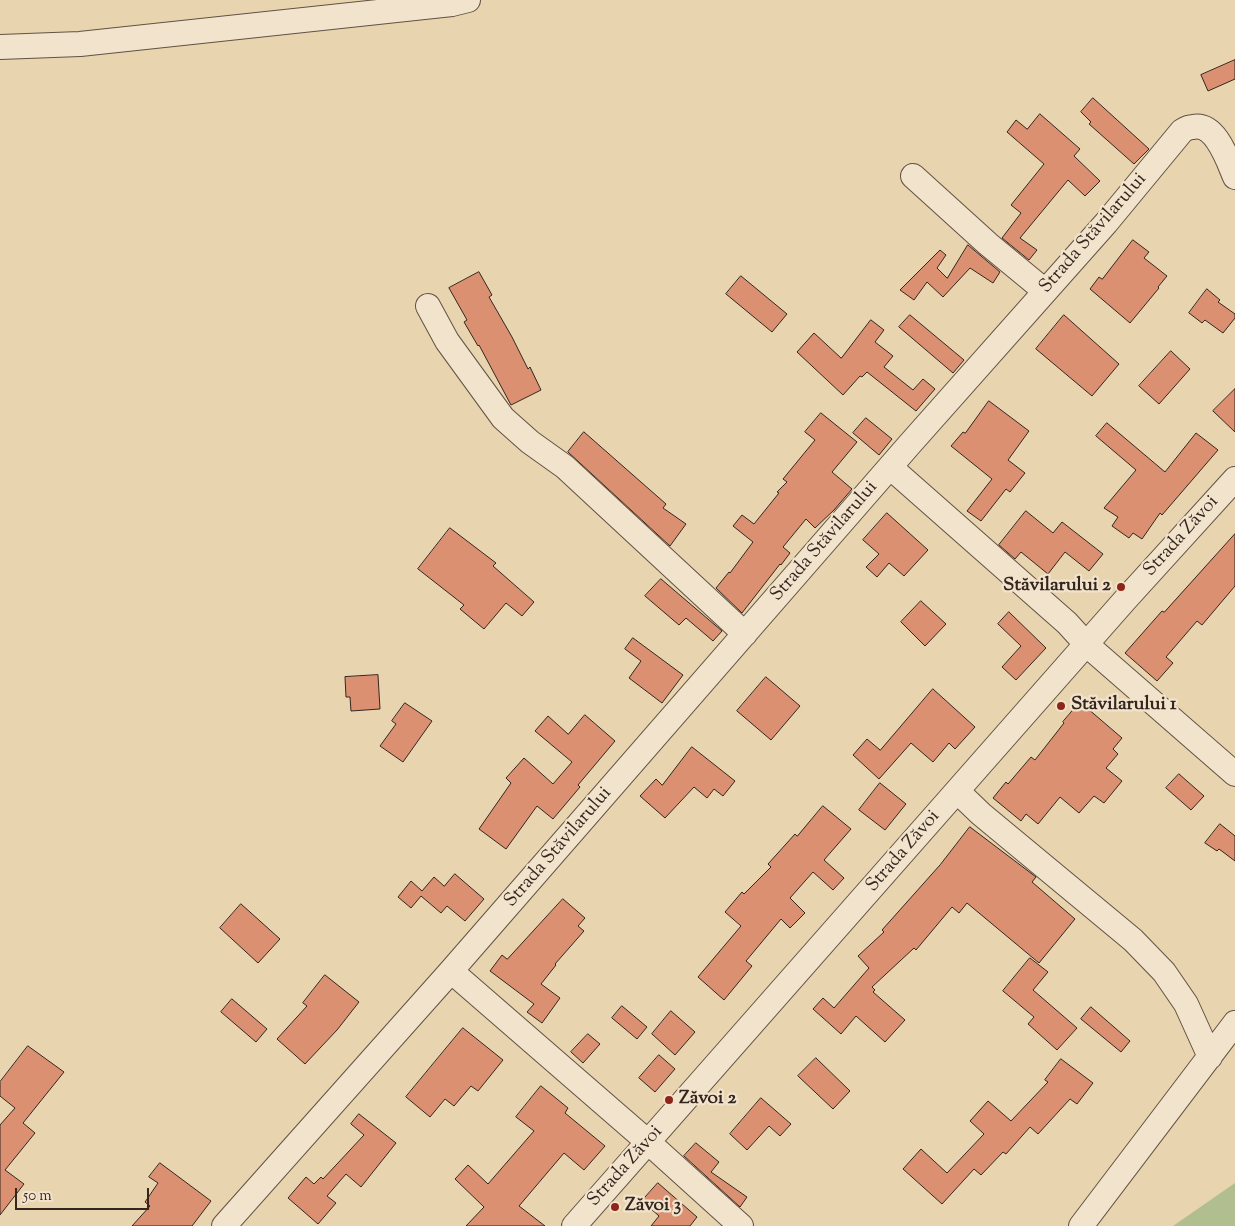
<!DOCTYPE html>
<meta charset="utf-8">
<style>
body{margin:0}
#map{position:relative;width:1235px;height:1226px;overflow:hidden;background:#e9d4b0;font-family:"Sorts Mill Goudy",serif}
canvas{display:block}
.scale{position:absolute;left:15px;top:1188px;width:134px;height:22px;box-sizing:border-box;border:2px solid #34261f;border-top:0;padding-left:6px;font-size:15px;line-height:18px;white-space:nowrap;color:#34261f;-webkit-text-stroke:4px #f1e3cc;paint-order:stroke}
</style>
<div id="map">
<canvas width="1235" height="1226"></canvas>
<div class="scale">50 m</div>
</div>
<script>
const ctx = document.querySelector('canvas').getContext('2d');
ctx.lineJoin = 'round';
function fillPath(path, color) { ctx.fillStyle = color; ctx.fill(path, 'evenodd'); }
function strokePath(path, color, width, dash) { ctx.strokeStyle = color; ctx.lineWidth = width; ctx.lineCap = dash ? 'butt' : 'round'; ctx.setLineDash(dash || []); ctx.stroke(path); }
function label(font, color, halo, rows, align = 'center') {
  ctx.font = font + ' "Sorts Mill Goudy",serif'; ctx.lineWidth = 4.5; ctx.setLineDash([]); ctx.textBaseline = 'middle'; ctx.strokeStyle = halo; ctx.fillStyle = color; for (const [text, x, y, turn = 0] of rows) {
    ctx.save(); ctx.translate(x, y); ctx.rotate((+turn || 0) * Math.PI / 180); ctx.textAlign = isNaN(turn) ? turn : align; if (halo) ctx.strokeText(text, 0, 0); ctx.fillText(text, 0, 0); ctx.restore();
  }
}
fillPath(new Path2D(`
 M 1235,1183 L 1235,1226 L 1173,1226 Z`), '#b0be90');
const building = new Path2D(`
 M 1235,60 L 1235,79 L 1208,91 L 1201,75 Z
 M 1093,98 L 1149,149 L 1134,164 L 1089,124 L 1091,122 L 1081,112 Z
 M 1040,114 L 1080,149 L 1074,156 L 1100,181 L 1085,196 L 1068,180 L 1020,238 L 1037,250 L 1029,260 L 1002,238 L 1021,213 L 1011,205 L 1044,164 L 1007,132 L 1016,120 L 1027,129 Z
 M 1133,240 L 1149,252 L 1144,258 L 1167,276 L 1158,287 L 1159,288 L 1130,323 L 1090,289 L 1099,277 L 1102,279 Z
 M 968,245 L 1000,272 L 993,283 L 970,268 L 943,297 L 927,282 L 914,300 L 900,290 L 940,250 L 946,255 L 937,268 L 947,278 Z
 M 479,272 L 492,295 L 489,297 L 512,337 L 528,369 L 530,367 L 541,390 L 511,405 L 479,345 L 478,346 L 464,322 L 467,320 L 449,288 Z
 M 741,276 L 787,314 L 772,332 L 726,294 Z
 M 1207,289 L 1220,300 L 1218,302 L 1235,314 L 1235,318 L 1223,333 L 1205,320 L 1202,323 L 1189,313 Z
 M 910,315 L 964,360 L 953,373 L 899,327 Z
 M 1064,315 L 1119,364 L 1092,396 L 1036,349 Z
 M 871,320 L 884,330 L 875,342 L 893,356 L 884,367 L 913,390 L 923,379 L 935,389 L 916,411 L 867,372 L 862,377 L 860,376 L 843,395 L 797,352 L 814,333 L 841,358 Z
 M 1171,351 L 1190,369 L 1159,404 L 1139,386 Z
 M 1235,389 L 1235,432 L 1213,411 Z
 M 989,401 L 1029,431 L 1008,460 L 1025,473 L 1010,492 L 1006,489 L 981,521 L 967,511 L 992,479 L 951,446 L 963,432 L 965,433 Z
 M 821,413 L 857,442 L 832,472 L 852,489 L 834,510 L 815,528 L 806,519 L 783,547 L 790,553 L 781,565 L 780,564 L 742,613 L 716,588 L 729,572 L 730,573 L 753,542 L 733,526 L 742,515 L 754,524 L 779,493 L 777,492 L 787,482 L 783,479 L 815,440 L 805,432 Z
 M 866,418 L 892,439 L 879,455 L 853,433 Z
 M 1107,423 L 1165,472 L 1196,433 L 1218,450 L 1162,515 L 1160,513 L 1142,539 L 1133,533 L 1129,538 L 1112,526 L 1118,517 L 1104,508 L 1136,470 L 1096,436 Z
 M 584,432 L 666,504 L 663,508 L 686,524 L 670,546 L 568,452 Z
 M 1026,511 L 1053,533 L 1062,522 L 1103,554 L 1089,571 L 1065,552 L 1048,574 L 1021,552 L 1015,559 L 999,545 Z
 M 887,513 L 928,550 L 904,576 L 889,563 L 877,577 L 866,567 L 879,554 L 863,540 Z
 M 450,528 L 496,563 L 493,566 L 534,602 L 522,616 L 506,603 L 484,629 L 460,609 L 464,605 L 418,569 Z
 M 1235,534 L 1235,586 L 1202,625 L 1197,621 L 1166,657 L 1173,663 L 1157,681 L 1125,653 L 1162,611 L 1164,612 Z
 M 661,579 L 722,631 L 713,641 L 686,618 L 679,625 L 645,596 Z
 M 921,601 L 946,624 L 925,646 L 901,622 Z
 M 1009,612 L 1046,648 L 1016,680 L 1002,667 L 1021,646 L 998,624 Z
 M 633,638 L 683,675 L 662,703 L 629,678 L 641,661 L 625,649 Z
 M 378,675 L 380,709 L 351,711 L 350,697 L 346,697 L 345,677 Z
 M 766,677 L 800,706 L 771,740 L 737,711 Z
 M 933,689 L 975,727 L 955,749 L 949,743 L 933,762 L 911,743 L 879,779 L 853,755 L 867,739 L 880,750 Z
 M 1080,702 L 1122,738 L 1113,749 L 1118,754 L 1106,768 L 1122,781 L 1104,803 L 1094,796 L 1079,813 L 1060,797 L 1038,824 L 1026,814 L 1021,821 L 993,798 L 1006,782 L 1008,784 L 1031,757 L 1035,760 L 1064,723 L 1063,722 Z
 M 405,703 L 432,721 L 403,762 L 380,746 L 396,724 L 392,721 Z
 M 585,715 L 615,741 L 578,785 L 580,787 L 553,819 L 537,806 L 506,849 L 479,829 L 511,783 L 506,778 L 524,758 L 553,784 L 572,762 L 535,731 L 548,716 L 568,734 Z
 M 692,747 L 735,781 L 723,796 L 714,789 L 707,798 L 694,787 L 665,818 L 640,796 L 656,779 L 662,785 Z
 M 1179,774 L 1204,796 L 1191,810 L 1166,788 Z
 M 880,783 L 906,804 L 885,830 L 859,810 Z
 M 823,806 L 851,829 L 824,860 L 844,878 L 833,890 L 813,872 L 790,898 L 805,913 L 790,928 L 781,919 L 746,961 L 752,966 L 724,1000 L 698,977 L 741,926 L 725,912 L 742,892 L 744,894 L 771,867 L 768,864 L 795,834 L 797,836 Z
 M 1220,824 L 1235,836 L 1235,861 L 1219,849 L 1217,851 L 1205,843 Z
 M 970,827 L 1036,877 L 1032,882 L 1075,919 L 1039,963 L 967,903 L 959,913 L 952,907 L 916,950 L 914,948 L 872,987 L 875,990 L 873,992 L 905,1020 L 885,1042 L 856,1016 L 841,1034 L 813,1009 L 823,998 L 834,1008 L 869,968 L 858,956 L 884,932 L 882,930 L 940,865 Z
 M 455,874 L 484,899 L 465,921 L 447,906 L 441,913 L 421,896 L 411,908 L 398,897 L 411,881 L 422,891 L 434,877 L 444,886 Z
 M 563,899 L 585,918 L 578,926 L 584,931 L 555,964 L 556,965 L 541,984 L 560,998 L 542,1023 L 527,1012 L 534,1004 L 490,971 L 502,955 L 507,959 Z
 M 241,904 L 280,939 L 258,963 L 220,928 Z
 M 1030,958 L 1048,972 L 1033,990 L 1077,1028 L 1057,1050 L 1028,1024 L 1034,1017 L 1003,991 Z
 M 325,975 L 359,1002 L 337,1030 L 305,1064 L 277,1039 L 307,1006 L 303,1003 Z
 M 232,999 L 267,1029 L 256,1042 L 221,1012 Z
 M 622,1006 L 647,1027 L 637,1039 L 612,1018 Z
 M 1091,1007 L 1130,1041 L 1121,1052 L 1081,1019 Z
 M 671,1011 L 695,1032 L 675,1055 L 652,1034 Z
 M 463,1028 L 503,1060 L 478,1091 L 471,1086 L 454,1106 L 445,1099 L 430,1117 L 406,1097 Z
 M 588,1034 L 600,1044 L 583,1063 L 571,1052 Z
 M 28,1046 L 64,1072 L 23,1123 L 35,1133 L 5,1170 L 24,1184 L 0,1215 L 0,1125 L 15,1108 L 0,1096 L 0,1082 Z
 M 659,1055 L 675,1069 L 655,1092 L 639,1078 Z
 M 816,1058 L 850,1091 L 833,1109 L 798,1076 Z
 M 1061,1059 L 1093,1083 L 1077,1104 L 1070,1099 L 1038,1134 L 1030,1127 L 1006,1154 L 1003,1152 L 981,1175 L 974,1169 L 942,1204 L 903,1169 L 921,1149 L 947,1173 L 984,1134 L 970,1121 L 988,1101 L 1011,1121 L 1048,1082 L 1045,1080 Z
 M 541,1086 L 568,1108 L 565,1113 L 605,1146 L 584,1170 L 564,1153 L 519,1206 L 545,1226 L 466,1226 L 484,1207 L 455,1179 L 468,1165 L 488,1184 L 534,1131 L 516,1117 Z
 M 761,1098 L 791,1124 L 780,1136 L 769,1126 L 747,1150 L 730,1134 Z
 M 359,1114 L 396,1143 L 361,1187 L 346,1174 L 327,1196 L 336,1203 L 318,1224 L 288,1198 L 306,1177 L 314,1184 L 321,1177 L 323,1179 L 364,1135 L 351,1124 Z
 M 696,1143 L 719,1162 L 711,1172 L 747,1197 L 740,1207 L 684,1156 Z
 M 160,1163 L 211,1201 L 192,1226 L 132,1226 L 150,1206 L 145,1202 L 158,1183 L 149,1177 Z
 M 658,1183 L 697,1217 L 690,1226 L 651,1226 L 659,1216 L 642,1201 Z`);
fillPath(building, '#da9071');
strokePath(building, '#34261f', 1);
const minor = new Path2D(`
 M 0,47 L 80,44 L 452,4 L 468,0
 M 913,176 L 988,244 L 1045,291
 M 428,306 L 447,341 L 503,418 L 530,442 L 565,467 L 745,634
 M 890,467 L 1067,623 L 1087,645 L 1235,774
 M 957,791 L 981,814 L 1133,940 L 1164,972 L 1186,1004 L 1210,1057
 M 451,971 L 648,1142 L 741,1226
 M 224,1226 L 451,971 L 909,445 L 1106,223 L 1182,131 C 1185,129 1189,127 1193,127 C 1216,122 1228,161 1235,177
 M 574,1226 L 1125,600 L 1235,479
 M 1081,1226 L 1235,1023`);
strokePath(minor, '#615243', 26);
strokePath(minor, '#f1e3cc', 24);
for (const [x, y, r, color] of [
 [1121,587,5,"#8f2418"],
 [1061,706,5,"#8f2418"],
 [669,1100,5,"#8f2418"],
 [615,1207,5,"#8f2418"]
]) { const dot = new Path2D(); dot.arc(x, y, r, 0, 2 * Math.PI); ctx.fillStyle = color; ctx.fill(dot); strokePath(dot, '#f1e3cc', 2); }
label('19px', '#34261f', '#f1e3cc', [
 ["Strada Stăvilarului",1094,234,-49],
 ["Strada Zăvoi",1182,537,-48],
 ["Strada Stăvilarului",825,542,-49],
 ["Strada Stăvilarului",559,848,-49],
 ["Strada Zăvoi",904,852,-49],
 ["Strada Zăvoi",626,1167,-48]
]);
label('bold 19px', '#34261f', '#f1e3cc', [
 ["Stăvilarului 2",1111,587,"right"],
 ["Stăvilarului 1",1071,706],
 ["Zăvoi 2",679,1100],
 ["Zăvoi 3",625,1207]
], 'left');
</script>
